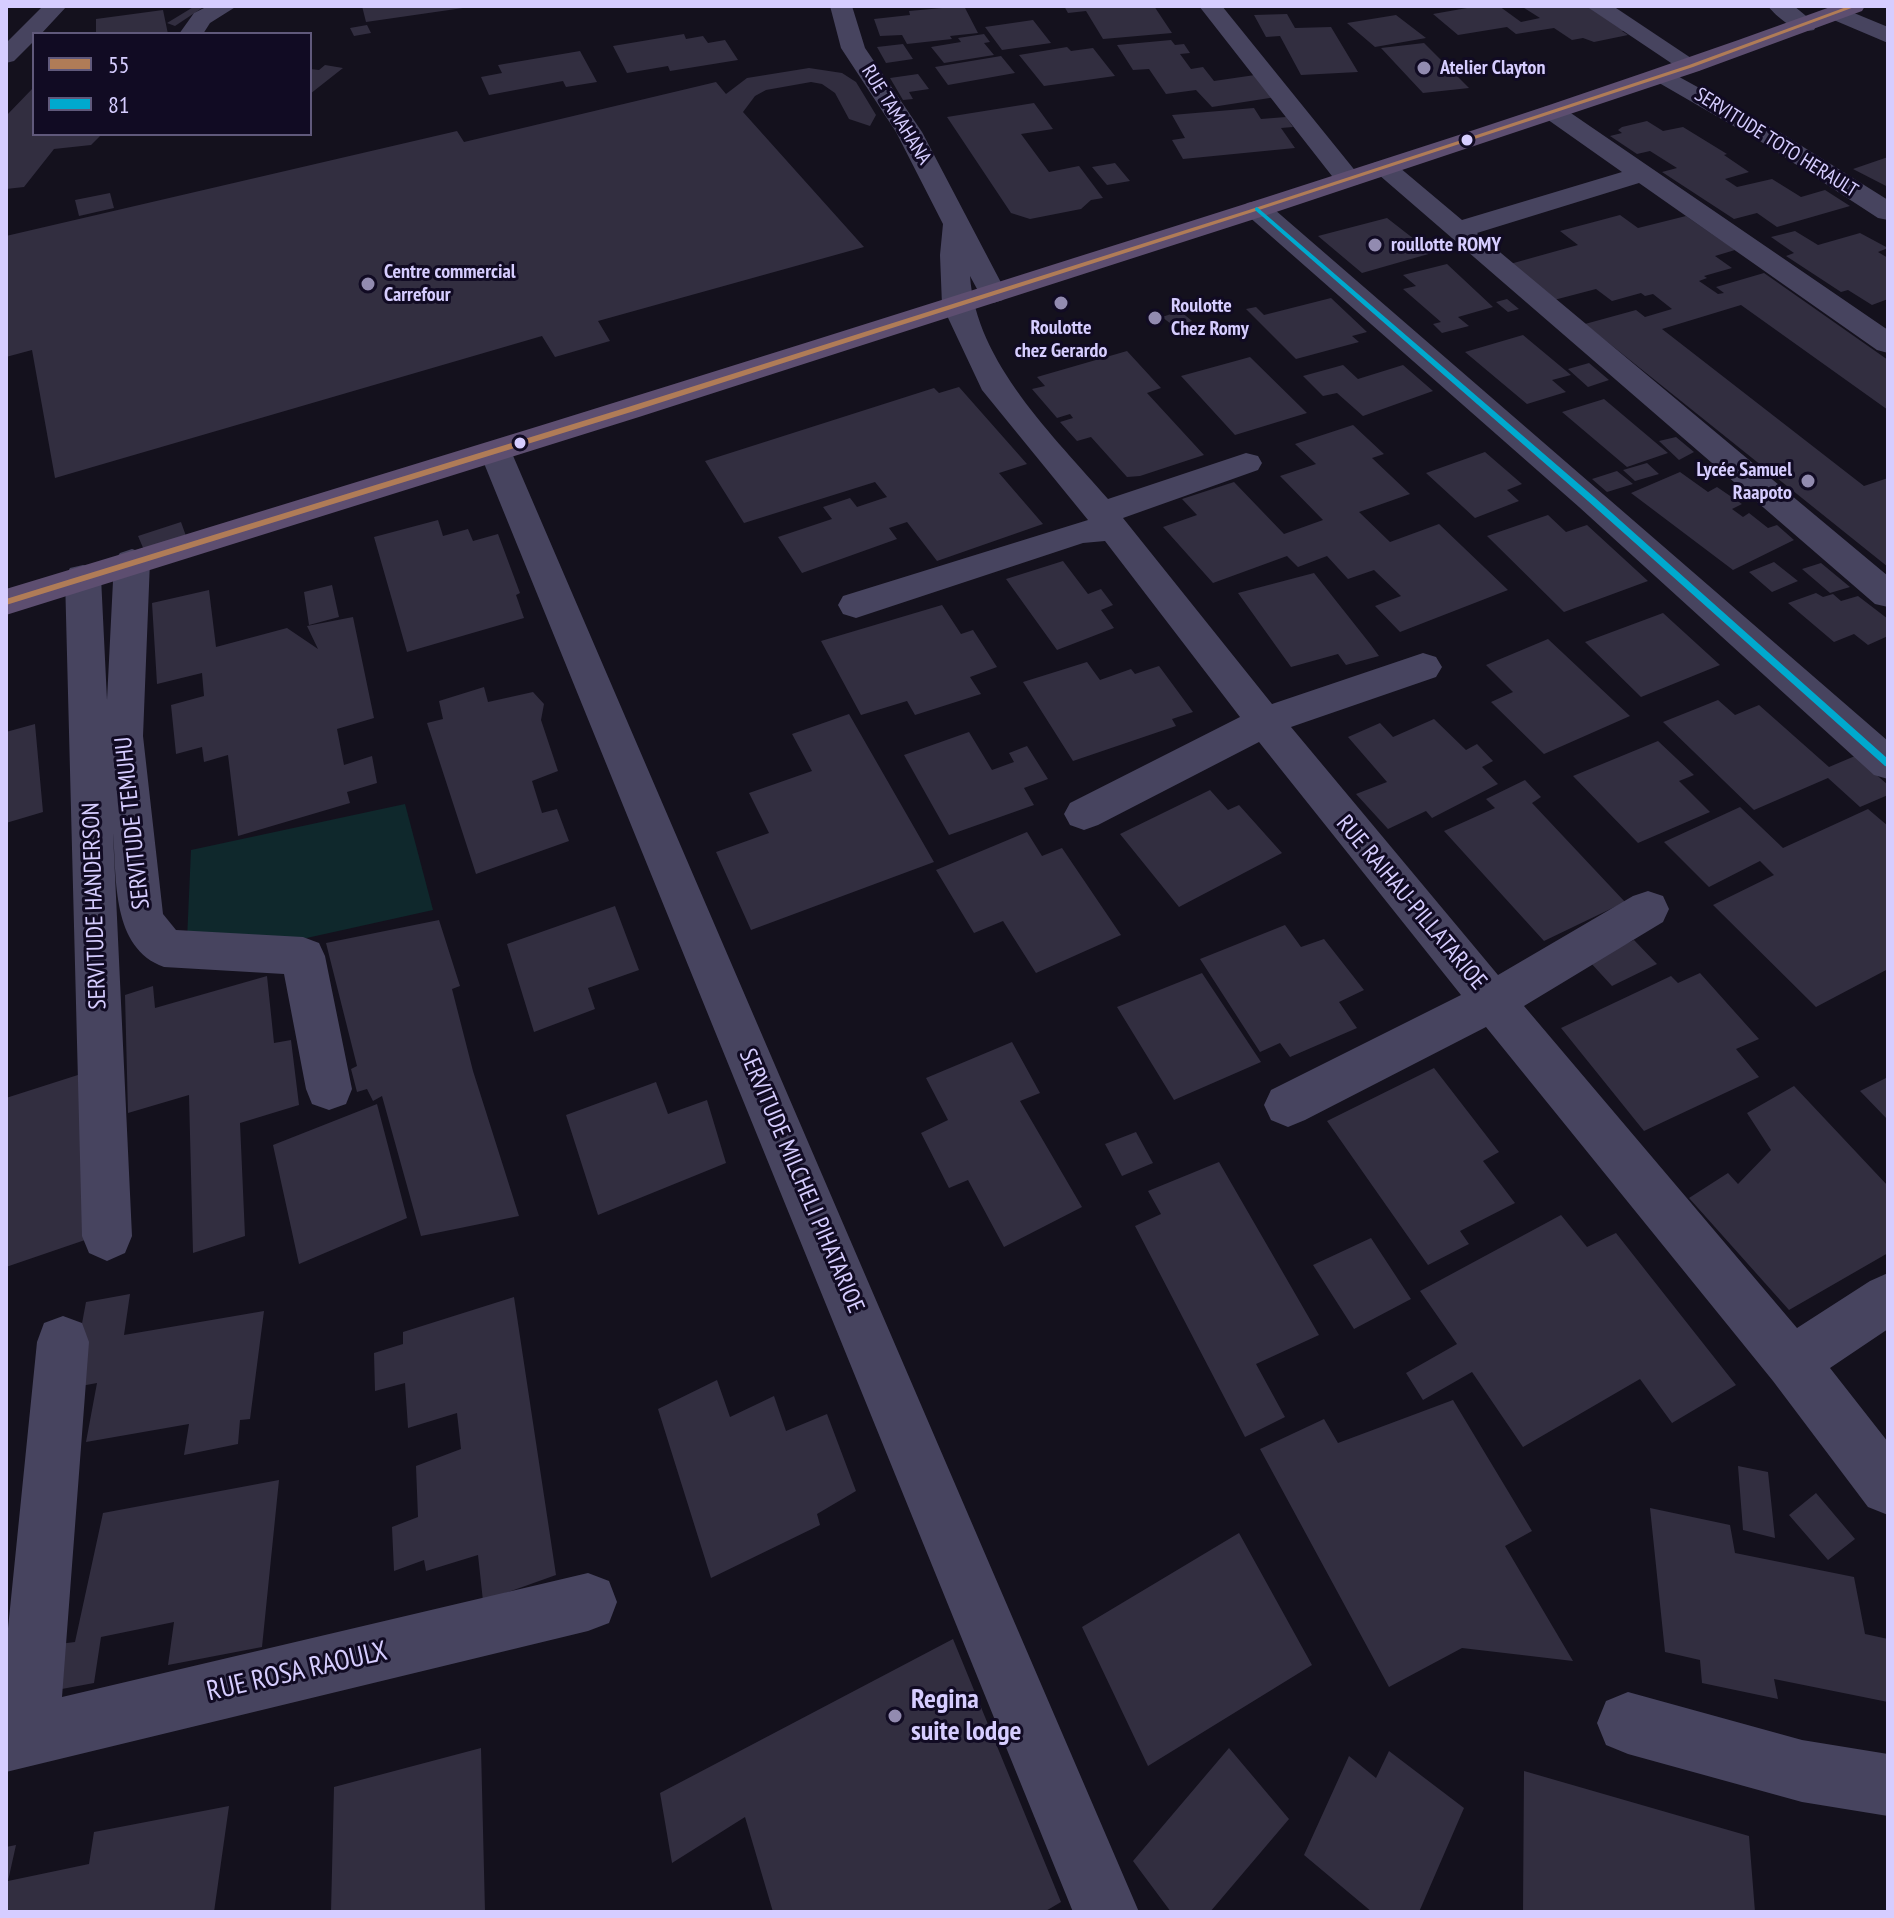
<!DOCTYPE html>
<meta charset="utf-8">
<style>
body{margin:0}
#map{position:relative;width:1894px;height:1918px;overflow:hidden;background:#14111d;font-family:"PT Sans Narrow",sans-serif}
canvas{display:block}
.frame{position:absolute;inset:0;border:8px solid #d6cdff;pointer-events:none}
.legend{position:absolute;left:32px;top:32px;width:280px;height:104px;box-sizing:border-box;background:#110b23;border:2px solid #60597b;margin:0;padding:10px 14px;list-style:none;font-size:24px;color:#d6cdff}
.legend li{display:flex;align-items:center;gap:16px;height:40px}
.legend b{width:40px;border:2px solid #60597b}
</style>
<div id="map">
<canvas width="1894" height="1918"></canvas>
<div class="frame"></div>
<ul class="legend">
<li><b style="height:10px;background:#b07c57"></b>55</li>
<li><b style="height:10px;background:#00a9ce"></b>81</li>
</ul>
</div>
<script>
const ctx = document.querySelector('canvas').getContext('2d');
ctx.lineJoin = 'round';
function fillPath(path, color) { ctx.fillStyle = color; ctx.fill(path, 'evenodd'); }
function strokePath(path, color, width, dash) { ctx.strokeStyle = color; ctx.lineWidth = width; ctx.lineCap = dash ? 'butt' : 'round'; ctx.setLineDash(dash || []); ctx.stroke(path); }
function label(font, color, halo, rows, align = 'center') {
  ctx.font = font + ' "PT Sans Narrow",sans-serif'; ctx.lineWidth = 6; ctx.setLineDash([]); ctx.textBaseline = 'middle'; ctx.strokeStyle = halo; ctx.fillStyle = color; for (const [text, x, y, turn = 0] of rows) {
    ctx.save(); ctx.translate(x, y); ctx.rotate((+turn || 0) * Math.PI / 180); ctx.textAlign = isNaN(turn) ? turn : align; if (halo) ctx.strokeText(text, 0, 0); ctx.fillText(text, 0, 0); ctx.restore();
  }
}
fillPath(new Path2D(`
 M 405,804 L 433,910 L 275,945 L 187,940 L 191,850 Z`), '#0f282c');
fillPath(new Path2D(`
 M 195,6 L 205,6 L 175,26 L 167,23 Z
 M 362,6 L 463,6 L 463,8 L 366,22 Z
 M 964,6 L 978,33 L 950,36 L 952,39 L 907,44 L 902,35 L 880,36 L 874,19 L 910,15 L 909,11 Z
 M 1064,6 L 1154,6 L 1172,33 L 1103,39 L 1086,11 L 1068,13 Z
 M 1465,6 L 1499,6 L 1521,22 L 1540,18 L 1521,6 L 1590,6 L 1626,30 L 1622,31 L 1628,35 L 1594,42 L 1583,38 L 1572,40 L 1554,28 L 1516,34 L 1507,27 L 1458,35 L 1433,14 L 1467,8 Z
 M 163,10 L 168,34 L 96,34 L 96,19 Z
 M 1287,14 L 1295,28 L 1331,27 L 1358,72 L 1301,75 L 1280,36 L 1266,37 L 1254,15 Z
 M 1396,15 L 1426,38 L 1375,47 L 1347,23 Z
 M 1033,20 L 1051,43 L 1002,50 L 985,27 Z
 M 367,25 L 371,33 L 354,36 L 350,28 Z
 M 684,34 L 686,39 L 703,36 L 708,43 L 725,40 L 738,60 L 670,71 L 668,66 L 627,73 L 613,46 Z
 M 984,34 L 990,42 L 984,43 L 994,55 L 944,63 L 931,47 L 961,42 L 958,38 Z
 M 1171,40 L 1175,45 L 1184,44 L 1190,53 L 1180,54 L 1191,69 L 1203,67 L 1214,81 L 1255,75 L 1276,97 L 1212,107 L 1196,90 L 1166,94 L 1149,69 L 1133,70 L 1117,45 Z
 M 1424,43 L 1469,88 L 1423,93 L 1381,48 Z
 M 903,44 L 913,59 L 886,63 L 877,47 Z
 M 1067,47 L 1071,51 L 1093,48 L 1115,76 L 1044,86 L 1019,55 Z
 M 580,51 L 597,82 L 566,87 L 563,81 L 489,95 L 481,77 L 502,73 L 498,65 Z
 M 1001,56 L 1015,73 L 948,85 L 935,67 Z
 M 325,65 L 343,68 L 310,94 L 310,69 L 319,70 Z
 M 809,68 L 842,73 L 856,82 L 876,115 L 870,126 L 849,119 L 835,93 L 822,84 L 811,82 L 766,90 L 755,96 L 743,112 L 864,247 L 598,321 L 610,341 L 555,357 L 542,336 L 55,478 L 32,350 L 6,357 L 6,236 L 457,131 L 464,142 L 716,82 L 726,94 L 747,78 Z
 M 918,74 L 929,89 L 909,92 L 913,99 L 903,100 L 890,78 Z
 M 34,87 L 34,134 L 102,134 L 91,145 L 54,149 L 24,187 L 6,189 L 6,116 Z
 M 1034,103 L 1053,129 L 1021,134 L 1049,172 L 1079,166 L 1103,198 L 1091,200 L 1081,209 L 1030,219 L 1011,213 L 947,117 Z
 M 1254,108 L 1261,119 L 1286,117 L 1293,127 L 1281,128 L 1295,148 L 1183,159 L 1172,140 L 1185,138 L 1172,115 Z
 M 1647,121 L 1663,131 L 1683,127 L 1727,154 L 1724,155 L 1749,172 L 1725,179 L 1737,187 L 1772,179 L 1801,197 L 1825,190 L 1850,206 L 1777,227 L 1757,213 L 1734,219 L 1662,172 L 1677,168 L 1650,151 L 1637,154 L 1610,136 L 1622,133 L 1618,130 L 1622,127 Z
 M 1888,157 L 1888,187 L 1853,169 Z
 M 1115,163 L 1130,181 L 1107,185 L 1092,167 Z
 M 110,193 L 114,208 L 79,216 L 75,200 Z
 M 1620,215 L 1638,228 L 1686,216 L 1735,250 L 1715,256 L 1732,268 L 1704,276 L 1707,278 L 1699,281 L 1718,294 L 1724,293 L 1716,287 L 1764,273 L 1888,360 L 1888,410 L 1741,305 L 1662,329 L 1864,486 L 1888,478 L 1888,567 L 1585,324 L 1636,310 L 1645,317 L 1672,309 L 1653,294 L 1645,296 L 1641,293 L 1612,301 L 1596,289 L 1554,300 L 1510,264 L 1578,245 L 1560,231 Z
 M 1387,218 L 1432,253 L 1362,273 L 1318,236 Z
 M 1795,231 L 1818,245 L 1860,233 L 1888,248 L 1878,252 L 1888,258 L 1888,299 L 1872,305 L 1848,290 L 1841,292 L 1786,256 L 1794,253 L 1771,237 Z
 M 1447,264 L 1493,307 L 1458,317 L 1469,326 L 1442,333 L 1433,324 L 1441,322 L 1403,289 L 1416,286 L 1403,275 Z
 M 1331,298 L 1367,332 L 1352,336 L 1359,342 L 1296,359 L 1246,309 L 1256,307 L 1264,315 Z
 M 1507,299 L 1519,309 L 1508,312 L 1496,302 Z
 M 1180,311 L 1192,321 L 1175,327 L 1162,317 Z
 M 1523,335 L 1571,375 L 1552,380 L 1566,392 L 1527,404 L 1465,352 Z
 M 1127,351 L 1161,388 L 1147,393 L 1204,455 L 1140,476 L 1127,477 L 1091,437 L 1077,441 L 1060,422 L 1073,418 L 1070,414 L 1057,418 L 1032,389 L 1045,386 L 1037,377 Z
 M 1250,357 L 1307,413 L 1235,435 L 1181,376 Z
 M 1589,363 L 1609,380 L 1588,387 L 1568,369 Z
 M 1343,365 L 1358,379 L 1403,365 L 1433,391 L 1363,416 L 1337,393 L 1323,396 L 1303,376 Z
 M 959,387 L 1027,464 L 999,473 L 1043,524 L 937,561 L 907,522 L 889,528 L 897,539 L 802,573 L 778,537 L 832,519 L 823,507 L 850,498 L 857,507 L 887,497 L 875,482 L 744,523 L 705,461 L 934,388 L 939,393 Z
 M 1604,399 L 1668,453 L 1627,467 L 1562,412 Z
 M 1353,425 L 1384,454 L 1372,458 L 1410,494 L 1359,512 L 1390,542 L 1439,524 L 1508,590 L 1400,632 L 1375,606 L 1401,596 L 1374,570 L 1348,579 L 1327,556 L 1298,567 L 1287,556 L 1213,583 L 1163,527 L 1197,515 L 1182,499 L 1234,482 L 1284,534 L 1323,520 L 1280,476 L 1316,464 L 1295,444 Z
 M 1676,437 L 1694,452 L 1679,460 L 1659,441 Z
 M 1485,452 L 1522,484 L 1507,490 L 1519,501 L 1475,518 L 1426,473 Z
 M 1647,463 L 1659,474 L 1635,481 L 1623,470 Z
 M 1617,471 L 1633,484 L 1607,492 L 1592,479 Z
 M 1680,472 L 1708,492 L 1717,487 L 1742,504 L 1732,509 L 1743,517 L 1749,513 L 1768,528 L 1777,525 L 1794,540 L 1733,570 L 1631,493 Z
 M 1548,515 L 1566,532 L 1587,525 L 1648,581 L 1564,612 L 1487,536 Z
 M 438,520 L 443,536 L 468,529 L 473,541 L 498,534 L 520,593 L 516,595 L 524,618 L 407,652 L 374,537 Z
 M 181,522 L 186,536 L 144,550 L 138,536 Z
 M 1063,561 L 1088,594 L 1101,589 L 1113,605 L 1101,610 L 1114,628 L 1057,650 L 1006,579 Z
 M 1774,562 L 1798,581 L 1772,592 L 1749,572 Z
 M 1821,563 L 1850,587 L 1830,593 L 1802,569 Z
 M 1314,573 L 1371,645 L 1379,656 L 1346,665 L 1338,654 L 1291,667 L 1238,593 Z
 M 332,585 L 339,617 L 309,625 L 304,592 Z
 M 209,590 L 216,647 L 287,628 L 318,649 L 307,626 L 353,617 L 374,718 L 337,729 L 344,765 L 372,756 L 377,783 L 347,792 L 350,803 L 238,836 L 228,755 L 204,762 L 202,747 L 176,754 L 171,705 L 204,696 L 202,673 L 157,684 L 152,603 Z
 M 1816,593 L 1823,597 L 1833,594 L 1841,601 L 1858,596 L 1888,619 L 1888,636 L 1868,645 L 1854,634 L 1834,642 L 1788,603 Z
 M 942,605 L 961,634 L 973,630 L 997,667 L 970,677 L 981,694 L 915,715 L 907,701 L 861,715 L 821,641 Z
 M 1663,613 L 1720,665 L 1641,697 L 1585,642 Z
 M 1548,639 L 1630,716 L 1544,754 L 1491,702 L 1513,692 L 1486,665 Z
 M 1087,662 L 1100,680 L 1131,669 L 1135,674 L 1159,666 L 1193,712 L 1172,719 L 1176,726 L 1073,761 L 1023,682 Z
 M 484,687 L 488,702 L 533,692 L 544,704 L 541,720 L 558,771 L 532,781 L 542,813 L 557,809 L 569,841 L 476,874 L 427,723 L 443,719 L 439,701 Z
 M 1718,700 L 1735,715 L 1759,705 L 1829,767 L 1855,756 L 1888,785 L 1888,795 L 1860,807 L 1828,778 L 1754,810 L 1663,722 Z
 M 849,714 L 934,862 L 751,930 L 716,852 L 769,833 L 749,793 L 812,771 L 792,734 Z
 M 1434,719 L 1466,750 L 1477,744 L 1493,761 L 1482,767 L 1498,784 L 1432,818 L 1426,811 L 1388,829 L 1356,794 L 1387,782 L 1348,737 L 1380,723 L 1393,737 Z
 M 35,724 L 43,812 L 6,823 L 6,732 Z
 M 969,732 L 992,770 L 1014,762 L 1009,753 L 1027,746 L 1048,779 L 1024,788 L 1034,805 L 949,835 L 904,755 Z
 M 1658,741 L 1694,775 L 1679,781 L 1710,812 L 1638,843 L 1573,776 Z
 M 1525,780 L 1541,797 L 1532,803 L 1625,902 L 1544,941 L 1444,831 L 1495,808 L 1486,799 Z
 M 1210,790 L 1228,810 L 1239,805 L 1282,853 L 1179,907 L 1120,834 Z
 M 1740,807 L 1783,848 L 1868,809 L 1888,826 L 1888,969 L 1816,1007 L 1713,905 L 1774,875 L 1760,861 L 1709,887 L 1664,842 Z
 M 1027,832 L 1042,856 L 1062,848 L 1121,935 L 1036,973 L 1003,921 L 974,933 L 936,870 Z
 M 615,906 L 639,970 L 588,988 L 595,1009 L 534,1032 L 507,944 Z
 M 439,920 L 460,986 L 452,989 L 473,1071 L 519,1216 L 421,1236 L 382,1096 L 373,1101 L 367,1089 L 357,1092 L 351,1069 L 357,1066 L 326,943 Z
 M 1285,925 L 1301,947 L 1324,939 L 1364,990 L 1339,1002 L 1357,1028 L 1290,1057 L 1280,1043 L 1260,1052 L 1200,959 Z
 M 1634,940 L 1657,964 L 1612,986 L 1589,961 Z
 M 1202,973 L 1261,1062 L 1174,1100 L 1117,1007 Z
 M 1700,973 L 1759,1039 L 1736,1049 L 1759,1077 L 1644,1131 L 1561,1028 L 1671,976 L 1678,983 Z
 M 267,976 L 274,1043 L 291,1040 L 299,1105 L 240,1123 L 245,1236 L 193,1253 L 189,1095 L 128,1113 L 125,995 L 153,986 L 155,1008 Z
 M 1012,1042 L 1040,1093 L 1020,1101 L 1082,1207 L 1004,1247 L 968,1180 L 949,1188 L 921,1133 L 948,1120 L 926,1078 Z
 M 1434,1068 L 1499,1152 L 1483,1161 L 1515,1203 L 1460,1231 L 1469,1244 L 1428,1265 L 1327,1121 Z
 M 81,1074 L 85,1240 L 6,1267 L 6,1098 Z
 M 1888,1077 L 1888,1120 L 1860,1091 Z
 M 656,1082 L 668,1114 L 707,1100 L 726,1163 L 598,1215 L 566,1115 Z
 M 1794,1086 L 1888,1186 L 1888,1253 L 1789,1310 L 1689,1198 L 1728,1173 L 1738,1184 L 1771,1150 L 1747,1113 Z
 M 377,1104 L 407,1218 L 299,1264 L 273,1145 Z
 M 1136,1132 L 1153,1163 L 1122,1176 L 1105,1144 Z
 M 1219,1162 L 1319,1335 L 1256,1364 L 1285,1417 L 1245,1437 L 1135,1226 L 1161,1214 L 1148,1191 Z
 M 1561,1215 L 1587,1247 L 1616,1233 L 1736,1385 L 1672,1423 L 1640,1379 L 1523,1447 L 1472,1372 L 1423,1400 L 1406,1373 L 1457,1344 L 1420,1291 Z
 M 1371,1238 L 1411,1299 L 1354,1329 L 1313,1265 Z
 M 130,1294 L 124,1335 L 264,1311 L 250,1419 L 240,1420 L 238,1444 L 184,1455 L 189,1424 L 86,1442 L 97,1383 L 70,1388 L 86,1302 Z
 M 514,1297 L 556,1575 L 483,1601 L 478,1555 L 426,1571 L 424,1560 L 394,1571 L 392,1527 L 418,1517 L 416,1466 L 461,1449 L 457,1413 L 408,1428 L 405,1383 L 375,1391 L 374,1353 L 403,1344 L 403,1332 Z
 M 717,1380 L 730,1417 L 774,1396 L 786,1431 L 827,1414 L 856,1491 L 817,1514 L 820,1525 L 711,1578 L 658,1409 Z
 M 1453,1400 L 1532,1531 L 1505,1546 L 1573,1661 L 1462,1648 L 1389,1687 L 1260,1449 L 1324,1419 L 1338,1443 Z
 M 1738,1466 L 1768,1472 L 1775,1538 L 1743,1530 Z
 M 279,1480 L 262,1647 L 168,1665 L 174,1622 L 101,1637 L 94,1683 L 51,1691 L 59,1644 L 75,1642 L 103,1513 Z
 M 1816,1493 L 1855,1539 L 1828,1560 L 1789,1515 Z
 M 1650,1508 L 1730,1525 L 1735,1553 L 1854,1577 L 1865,1634 L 1888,1639 L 1888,1702 L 1774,1679 L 1778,1699 L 1702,1683 L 1700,1660 L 1665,1652 Z
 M 1239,1533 L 1312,1665 L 1148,1766 L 1082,1627 Z
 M 953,1639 L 1061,1902 L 1044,1912 L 773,1912 L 745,1817 L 672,1863 L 660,1793 Z
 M 481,1748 L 485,1912 L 331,1912 L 334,1787 Z
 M 1229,1748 L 1289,1819 L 1210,1912 L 1171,1912 L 1133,1861 Z
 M 1389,1751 L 1464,1808 L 1419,1912 L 1372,1912 L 1304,1855 L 1349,1756 L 1376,1778 Z
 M 1524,1771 L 1749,1836 L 1755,1912 L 1523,1912 Z
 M 229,1806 L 214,1912 L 6,1912 L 6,1847 L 16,1845 L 8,1881 L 89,1864 L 94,1832 Z`), '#322e40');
fillPath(new Path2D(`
 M 43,6 L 67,6 L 41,34 L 34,34 L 34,41 L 14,61 L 6,63 L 6,43 Z
 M 208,6 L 237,6 L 210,23 L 203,34 L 179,34 L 194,13 Z
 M 830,6 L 852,6 L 865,48 L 922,132 L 1007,294 L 1003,300 L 993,303 L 983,300 L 970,276 C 976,363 1054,436 1108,499 L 1246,453 L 1258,456 L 1262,463 L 1258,470 L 1123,518 L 1272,704 L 1423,653 L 1436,657 L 1442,667 L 1436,677 L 1291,727 L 1498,975 L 1633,896 L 1648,891 L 1663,896 L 1669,909 L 1663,922 L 1524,1006 L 1797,1328 L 1870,1281 L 1888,1273 L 1888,1329 L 1830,1368 L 1888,1442 L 1888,1515 L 1868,1507 L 1773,1381 L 1486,1027 L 1305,1120 L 1288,1127 L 1271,1120 L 1264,1105 L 1271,1090 L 1461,995 L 1259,742 L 1098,825 L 1084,830 L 1070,825 L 1064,814 L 1070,803 L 1240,717 L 1105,541 L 1083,543 L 856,618 L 843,614 L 838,605 L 843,596 L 1088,520 L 982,390 L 942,305 L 940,255 L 943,224 L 896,132 L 841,48 Z
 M 1199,6 L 1222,6 L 1357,173 L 1361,179 L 1357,185 L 1339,185 Z
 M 1586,6 L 1613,6 L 1703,66 L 1699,71 L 1683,71 Z
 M 1768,6 L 1794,6 L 1817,25 L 1814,30 C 1798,34 1778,19 1768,6 Z
 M 1837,6 L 1888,27 L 1888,43 L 1829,18 L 1826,13 L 1829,8 Z
 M 1663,68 L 1781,133 L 1888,200 L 1888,220 L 1878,218 L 1763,143 L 1654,80 L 1651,75 L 1654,70 Z
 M 1553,105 L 1562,107 L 1888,330 L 1888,353 L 1877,350 L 1639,183 L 1477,233 L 1888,576 L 1888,607 L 1875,604 L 1371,168 L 1375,162 L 1393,162 L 1462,220 L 1622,172 L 1544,117 L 1541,112 L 1544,107 Z
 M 1257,201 L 1267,203 L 1888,741 L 1888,779 L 1874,775 L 1579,507 L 1247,215 L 1243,209 L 1247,203 Z
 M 495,441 L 507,444 L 511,451 L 1139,1912 L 1073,1912 L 479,451 L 483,444 Z
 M 132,549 L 144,553 L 150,561 L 143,736 L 163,914 L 176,930 L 303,937 L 319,943 L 325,956 L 352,1089 L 346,1104 L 329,1110 L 312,1104 L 306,1089 L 284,974 L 164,967 C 111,948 117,879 113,833 L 132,1236 L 125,1253 L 107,1261 L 89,1253 L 82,1236 L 65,577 L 70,568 L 83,565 L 96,568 L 101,577 L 107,700 L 114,561 L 120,553 Z
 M 63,1316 L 82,1323 L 89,1342 L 62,1697 L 588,1573 L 609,1581 L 617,1602 L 609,1623 L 588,1631 L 6,1772 L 6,1648 L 37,1342 L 44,1323 Z
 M 1628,1692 L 1802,1740 L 1888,1754 L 1888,1816 L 1802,1802 L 1628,1754 L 1606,1745 L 1597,1723 L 1606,1701 Z`), '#47445f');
fillPath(new Path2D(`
 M 1833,6 L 1865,6 L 1862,11 L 1699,71 L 1267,215 L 639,417 L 6,615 L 6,589 C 363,481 719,371 1074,258 C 1328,178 1583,97 1833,6 Z`), '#5d4e70');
fillPath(new Path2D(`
 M 1849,6 L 1857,6 L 1693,67 L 1259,210 L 631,412 L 6,605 L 6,599 L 625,408 L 1255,208 L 1689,65 Z`), '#b07c57');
fillPath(new Path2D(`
 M 1257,207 L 1594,497 L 1888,759 L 1888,767 L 1885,766 L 1588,501 L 1255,210 L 1255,208 Z`), '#00a9ce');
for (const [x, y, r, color] of [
 [1424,68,8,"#928bb0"],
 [1467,140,7,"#d6cdff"],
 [1375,245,8,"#928bb0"],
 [368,284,8,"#928bb0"],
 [1061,303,8,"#928bb0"],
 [1155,318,8,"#928bb0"],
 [520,443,7,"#d6cdff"],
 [1808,481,8,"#928bb0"],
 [895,1716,8,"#928bb0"]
]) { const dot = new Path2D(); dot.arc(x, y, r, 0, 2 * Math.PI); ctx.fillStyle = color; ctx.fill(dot); strokePath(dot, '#110b23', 3); }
label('bold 20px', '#d6cdff', '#110b23', [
 ["Atelier Clayton",1440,68],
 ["roullotte ROMY",1391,245],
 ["Centre commercial",384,272],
 ["Carrefour",384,295],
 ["Roulotte",1171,306],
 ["Chez Romy",1171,329],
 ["Roulotte",1061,328,"center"],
 ["chez Gerardo",1061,351,"center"],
 ["Lycée Samuel",1792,470,"right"],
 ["Raapoto",1792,493,"right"]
], 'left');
label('20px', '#d6cdff', '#110b23', [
 ["RUE TAMAHANA",896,115,58],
 ["SERVITUDE TOTO HERAULT",1776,143,32]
]);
label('24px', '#d6cdff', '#110b23', [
 ["SERVITUDE TEMUHU",133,823,-96],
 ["RUE RAIHAU-PILLATARIOE",1411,903,50],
 ["SERVITUDE HANDERSON",95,906,-92],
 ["SERVITUDE MILCHELI PIHATARIOE",801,1181,67]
]);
label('28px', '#d6cdff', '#110b23', [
 ["RUE ROSA RAOULX",297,1672,-13]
]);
label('bold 28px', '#d6cdff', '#110b23', [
 ["Regina",911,1700],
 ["suite lodge",911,1732]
], 'left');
</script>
